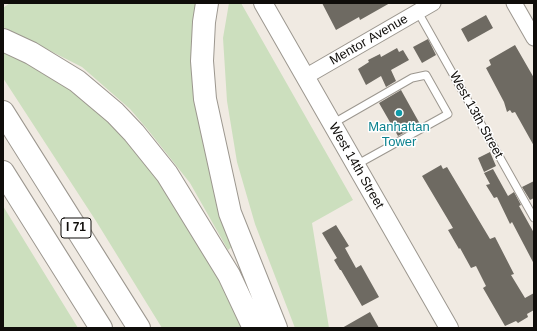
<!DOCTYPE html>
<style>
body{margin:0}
#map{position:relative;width:537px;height:331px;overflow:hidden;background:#f0eae2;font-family:Helvetica,sans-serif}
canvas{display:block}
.frame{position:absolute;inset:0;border:4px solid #0f0d0a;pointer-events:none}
</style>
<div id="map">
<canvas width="537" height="331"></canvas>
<div class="frame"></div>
</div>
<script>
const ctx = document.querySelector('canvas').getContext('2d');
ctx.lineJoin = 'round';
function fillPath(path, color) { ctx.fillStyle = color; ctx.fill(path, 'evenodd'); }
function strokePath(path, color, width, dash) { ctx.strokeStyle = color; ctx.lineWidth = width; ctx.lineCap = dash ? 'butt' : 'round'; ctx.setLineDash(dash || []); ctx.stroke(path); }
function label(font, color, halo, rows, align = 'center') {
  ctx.font = font + ' Helvetica,sans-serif'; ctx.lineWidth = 3; ctx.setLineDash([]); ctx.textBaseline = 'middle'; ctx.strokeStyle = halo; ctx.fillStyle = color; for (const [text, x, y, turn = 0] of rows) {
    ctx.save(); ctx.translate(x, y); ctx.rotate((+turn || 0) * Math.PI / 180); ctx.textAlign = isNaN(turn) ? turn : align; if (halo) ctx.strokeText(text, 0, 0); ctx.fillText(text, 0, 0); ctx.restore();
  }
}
fillPath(new Path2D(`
 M 10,3 L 197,3 L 234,245 L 228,250 L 190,183 L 148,130 L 130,109 L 82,67 L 3,27 L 3,8 Z
 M 229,3 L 241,3 L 353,200 L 312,223 L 329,328 L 295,328 L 255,224 L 237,162 L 227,101 L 223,38 Z
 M 3,50 L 53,74 L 101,112 L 155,172 L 200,239 L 246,328 L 162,328 L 96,221 L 3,78 Z
 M 3,206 L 78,328 L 3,328 Z`), '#ccdfbe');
fillPath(new Path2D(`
 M 322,3 L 390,3 L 360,20 L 359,17 L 336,30 Z
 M 486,15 L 493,28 L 468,42 L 461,29 Z
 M 428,39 L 436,55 L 422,63 L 413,47 Z
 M 515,45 L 534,78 L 534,146 L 515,112 L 512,113 L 510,110 L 507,112 L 504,102 L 486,68 L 491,65 L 489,60 Z
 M 397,48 L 399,52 L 403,50 L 409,60 L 391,70 L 396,81 L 386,87 L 381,76 L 366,85 L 358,69 L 369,62 L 368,60 L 380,54 L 381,57 Z
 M 401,90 L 420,124 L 398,136 L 379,103 Z
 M 490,152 L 496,166 L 484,172 L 478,158 Z
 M 441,165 L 443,169 L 447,167 L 490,239 L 495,237 L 514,274 L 511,275 L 525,298 L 534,293 L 534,310 L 527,314 L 528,317 L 518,323 L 516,321 L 505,326 L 483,288 L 486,286 L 476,266 L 471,268 L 460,248 L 459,249 L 448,230 L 453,228 L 422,176 Z
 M 493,169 L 508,196 L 514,192 L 521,205 L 519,206 L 534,233 L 534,264 L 512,222 L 510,224 L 497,197 L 494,198 L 486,185 L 490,184 L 484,173 Z
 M 534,181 L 534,198 L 530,200 L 522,187 Z
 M 336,225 L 349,246 L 345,248 L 356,268 L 361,265 L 379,297 L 362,306 L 341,270 L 340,270 L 334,260 L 337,258 L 322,233 Z
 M 370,312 L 379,328 L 342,328 Z`), '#6e6a62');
const service = new Path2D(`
 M 418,12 L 534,218
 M 332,124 L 412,78 L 426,75 L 448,114 L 356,165`);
const minor = new Path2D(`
 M 514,3 L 534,38
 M 305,77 L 433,3`);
const tertiary = new Path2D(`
 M 263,3 L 449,328`);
const motorway = new Path2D(`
 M 207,3 L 204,22 L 202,61 L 205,99 L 230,213 L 276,328
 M 3,40 L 31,53 L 77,81 L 115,113 L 134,133 L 167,174 L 229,275 L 254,328
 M 3,112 L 139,328
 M 3,172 L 101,328`);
strokePath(service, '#9c978f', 9);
strokePath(minor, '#9c978f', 17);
strokePath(tertiary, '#9c978f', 20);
strokePath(motorway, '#9c978f', 24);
strokePath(service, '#fff', 7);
strokePath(minor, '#fff', 15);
strokePath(tertiary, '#fff', 18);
strokePath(motorway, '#fff', 22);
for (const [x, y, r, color] of [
 [399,113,4,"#0f9aa8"]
]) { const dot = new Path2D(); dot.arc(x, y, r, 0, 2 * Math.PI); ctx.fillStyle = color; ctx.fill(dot); strokePath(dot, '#fff', 1.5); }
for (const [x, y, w] of [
 [76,228,30]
]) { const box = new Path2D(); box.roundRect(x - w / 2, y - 10, w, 20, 3); ctx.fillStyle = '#fff'; ctx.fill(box); strokePath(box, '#0f0d0a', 1); }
label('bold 12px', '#0f0d0a', null, [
 ["I 71",76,228]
]);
label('13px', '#0f0d0a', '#fff', [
 ["Mentor Avenue",369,40,-30],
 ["West 13th Street",476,115,61],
 ["West 14th Street",356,166,60]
]);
label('13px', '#0d838f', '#fff', [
 ["Manhattan",399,127],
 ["Tower",399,142]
]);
</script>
